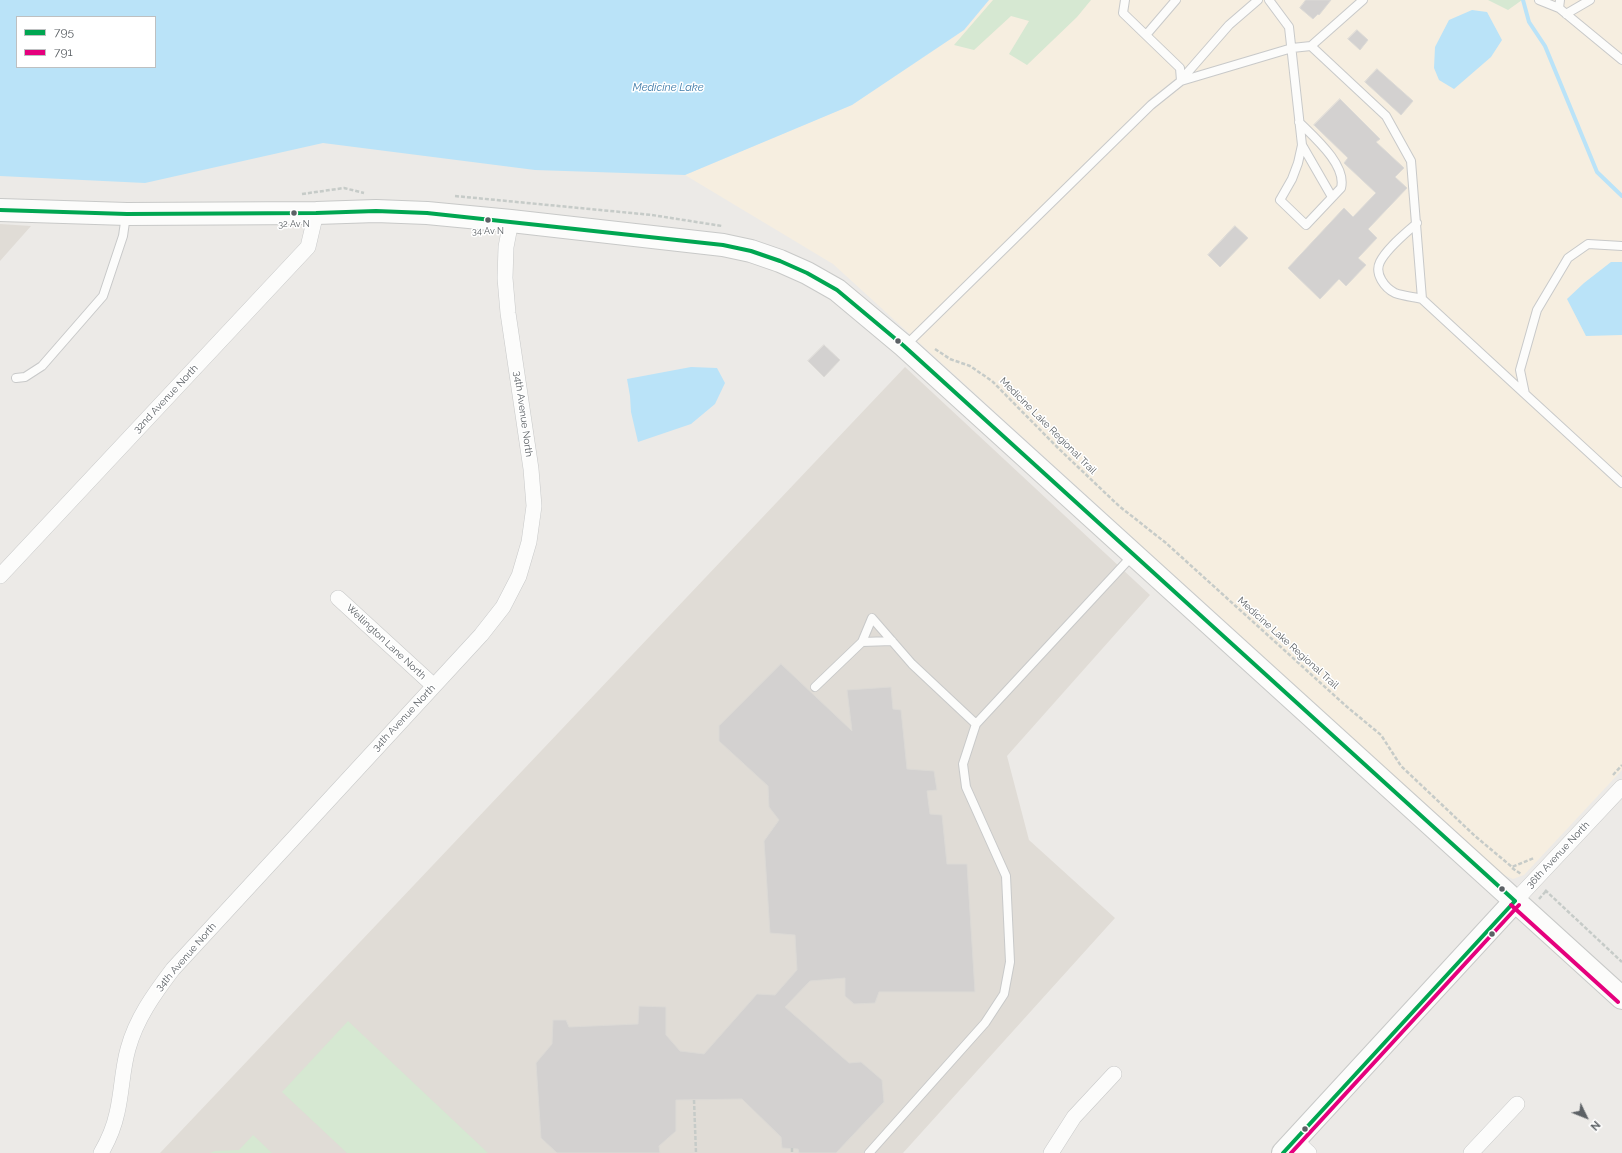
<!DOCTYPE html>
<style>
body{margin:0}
#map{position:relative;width:1622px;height:1153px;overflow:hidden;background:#eceae7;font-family:Raleway,sans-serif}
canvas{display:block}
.legend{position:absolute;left:16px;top:16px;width:140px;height:52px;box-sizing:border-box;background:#fff;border:1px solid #bec0c1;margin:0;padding:5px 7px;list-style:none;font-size:12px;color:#5c6165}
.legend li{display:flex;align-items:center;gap:8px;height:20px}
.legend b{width:20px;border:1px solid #bec0c1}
.north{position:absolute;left:1566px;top:1097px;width:40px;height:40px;-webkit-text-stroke:3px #fff;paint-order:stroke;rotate:133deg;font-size:11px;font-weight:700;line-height:16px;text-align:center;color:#5c6165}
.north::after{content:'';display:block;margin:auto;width:14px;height:18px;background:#5c6165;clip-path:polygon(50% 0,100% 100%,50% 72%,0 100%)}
</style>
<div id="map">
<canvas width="1622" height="1153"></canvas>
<ul class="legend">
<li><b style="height:5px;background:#00a651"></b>795</li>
<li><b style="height:5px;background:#e5007d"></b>791</li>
</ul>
<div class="north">N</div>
</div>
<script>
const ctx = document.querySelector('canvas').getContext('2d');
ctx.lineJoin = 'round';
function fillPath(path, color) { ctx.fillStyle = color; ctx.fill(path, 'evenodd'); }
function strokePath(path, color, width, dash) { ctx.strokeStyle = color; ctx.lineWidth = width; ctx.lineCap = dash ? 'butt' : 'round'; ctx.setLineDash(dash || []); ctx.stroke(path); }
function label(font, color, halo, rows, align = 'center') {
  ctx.font = font + ' Raleway,sans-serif'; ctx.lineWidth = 3; ctx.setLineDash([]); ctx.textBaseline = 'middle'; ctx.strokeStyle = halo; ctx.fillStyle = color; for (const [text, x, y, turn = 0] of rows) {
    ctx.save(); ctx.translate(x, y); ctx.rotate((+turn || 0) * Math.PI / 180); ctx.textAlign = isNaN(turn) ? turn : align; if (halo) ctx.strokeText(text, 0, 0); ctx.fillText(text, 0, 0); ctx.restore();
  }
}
fillPath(new Path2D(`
 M 989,0 L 1622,0 L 1622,770 L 1524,875 L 1513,879 L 1502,874 L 833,264 L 685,175 L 852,105 L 964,30 Z`), '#f6eee0');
fillPath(new Path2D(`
 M 0,224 L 31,226 L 0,261 Z
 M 905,367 L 1150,595 L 1007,756 L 1029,840 L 1115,918 L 903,1153 L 160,1153 Z`), '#e0dcd6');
fillPath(new Path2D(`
 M 993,0 L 1091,0 L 1077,17 L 1027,65 L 1009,54 L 1029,21 L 1011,16 L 974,50 L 954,45 Z
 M 1488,0 L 1522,0 L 1508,10 Z
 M 348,1021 L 488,1153 L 347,1153 L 282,1092 Z
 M 253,1135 L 272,1153 L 210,1153 L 215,1151 L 239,1150 Z`), '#d6e8d2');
fillPath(new Path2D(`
 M 0,0 L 989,0 L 964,30 L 852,105 L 685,175 L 535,170 L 323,143 L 145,183 L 0,176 ZM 17,17 L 155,17 L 155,67 L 17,67 Z
 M 1472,10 L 1487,12 L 1502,40 L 1491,57 L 1454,89 L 1439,80 L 1434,68 L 1435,47 L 1449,20 Z
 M 1611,262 L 1622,262 L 1622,335 L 1586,336 L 1567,299 L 1584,283 Z
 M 691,367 L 717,368 L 725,383 L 715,404 L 691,424 L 638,442 L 631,412 L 630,396 L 627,379 Z`), '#bae3f8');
strokePath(new Path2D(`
 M 1523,0 L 1529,22 L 1545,46 L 1597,172 L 1622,196`), '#bae3f8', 4);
const building = new Path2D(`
 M 1306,0 L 1331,0 L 1319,15 L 1318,14 L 1313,19 L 1300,8 Z
 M 1357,30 L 1368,40 L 1360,50 L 1348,39 Z
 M 1377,69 L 1413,101 L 1401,115 L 1365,82 Z
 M 1340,99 L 1380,139 L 1376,142 L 1404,168 L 1395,177 L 1407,188 L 1368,229 L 1377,238 L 1358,258 L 1366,265 L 1346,286 L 1339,279 L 1320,299 L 1288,268 L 1344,208 L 1353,217 L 1376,193 L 1344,163 L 1348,158 L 1314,125 Z
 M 1235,226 L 1248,238 L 1220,267 L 1208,255 Z
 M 824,345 L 840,360 L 824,377 L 808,361 Z
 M 781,664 L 852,731 L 847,690 L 891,687 L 893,709 L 901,710 L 907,769 L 934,771 L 937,790 L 927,791 L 930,814 L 942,815 L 947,864 L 967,864 L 975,992 L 879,992 L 875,1003 L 854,1004 L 845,996 L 845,978 L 810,981 L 785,1007 L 849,1063 L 861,1062 L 882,1080 L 884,1102 L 836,1153 L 799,1153 L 798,1149 L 782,1148 L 781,1137 L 742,1099 L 676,1100 L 676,1131 L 659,1146 L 660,1153 L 557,1153 L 541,1138 L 536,1063 L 552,1044 L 553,1020 L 566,1020 L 569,1027 L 638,1024 L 639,1006 L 666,1007 L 666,1035 L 680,1051 L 704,1054 L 757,994 L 775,995 L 797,970 L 795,935 L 770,933 L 764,841 L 779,820 L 769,807 L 768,786 L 719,741 L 719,726 Z`);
fillPath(building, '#d3d1d0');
strokePath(building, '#dcdad6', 1);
const lane = new Path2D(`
 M 1125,0 L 1123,13 L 1180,68 L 1181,81
 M 1269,0 L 1289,27 L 1302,145 L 1298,163 L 1292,179 L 1280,200 L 1306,225 L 1341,188 C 1347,165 1314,137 1299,122
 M 1539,0 L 1559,8
 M 1560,0 L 1559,8 L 1622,60
 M 1566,14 L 1590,0
 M 1146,35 L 1176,0
 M 1311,46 L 1386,116 L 1411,161 L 1422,299 L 1525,394
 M 1181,80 L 1229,25 L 1258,0
 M 1302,145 L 1332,197
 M 1417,223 C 1405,234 1387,248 1380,262 C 1374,274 1385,288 1395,293 C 1403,296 1414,297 1422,299
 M 1622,246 L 1588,244 L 1568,258 L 1537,310 L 1520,370 L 1525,394 L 1622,483
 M 905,346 L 1151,105 L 1181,81 L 1292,48 L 1311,46 L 1363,0
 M 16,378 L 25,377 L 42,366 L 103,296 L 123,236 L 126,215
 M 862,642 L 892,641
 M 815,687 L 862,642 L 872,618 L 912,664 L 976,724
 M 869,1153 L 985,1023 L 1004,994 L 1010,962 L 1006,876 L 966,787 L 963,764 L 976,724 L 1133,555`);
const street = new Path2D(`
 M 0,576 L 308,247 L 316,213
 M 338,598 L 434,686
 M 1515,901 L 1622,787
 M 1295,1140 L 1309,1153
 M 101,1153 C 108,1141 114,1127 117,1113 C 122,1092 122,1070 128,1049 C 136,1019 154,994 173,969 L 481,635 L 503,607 L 519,576 L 529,542 L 534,506 L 531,469 L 508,313 L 505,278 L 506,247 L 511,221
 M 1051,1153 L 1074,1117 L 1114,1074
 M 1471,1153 L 1517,1104`);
const secondary = new Path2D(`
 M 0,210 L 127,214 L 316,213 L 376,211 L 427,213 L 511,221 L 723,245 L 751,251 L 780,261 L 807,273 L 837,290 L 904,346 L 1622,998
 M 1283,1153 L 1515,901`);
strokePath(lane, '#c8c9c9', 10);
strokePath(street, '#c8c9c9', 16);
strokePath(secondary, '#c8c9c8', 24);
strokePath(new Path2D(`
 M 302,194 L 344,188 L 364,193
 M 455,196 L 652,215 L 722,226
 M 935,349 L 950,359 L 970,366 L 992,381 L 1058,448 L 1119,506 L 1166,543 L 1346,706 L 1381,735 L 1401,766 L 1475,836 L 1512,867 L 1534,858
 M 1613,775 L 1622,765
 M 1512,868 L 1521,874
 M 1545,890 L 1622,962
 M 1539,899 L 1546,891
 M 694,1100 L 696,1153
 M 792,1148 L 792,1153`), '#c6cbc8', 2.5, [4, 2]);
strokePath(lane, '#fcfcfb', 8);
strokePath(street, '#fcfcfb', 15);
strokePath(secondary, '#fcfcfb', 22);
strokePath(new Path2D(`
 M 0,210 L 127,214 L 316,213 L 376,211 L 427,213 L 723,245 L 751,251 L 780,261 L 807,273 L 837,290 L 904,346 L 1515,901 L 1283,1153`), '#00a651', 4);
strokePath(new Path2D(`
 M 1511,905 L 1618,1002
 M 1291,1153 L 1519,905`), '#e5007d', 4);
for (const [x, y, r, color] of [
 [294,213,3.5,"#5c6165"],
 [488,220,3.5,"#5c6165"],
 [898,341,3.5,"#5c6165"],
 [1502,889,3.5,"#5c6165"],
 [1492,934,3.5,"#5c6165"],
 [1305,1129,3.5,"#5c6165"]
]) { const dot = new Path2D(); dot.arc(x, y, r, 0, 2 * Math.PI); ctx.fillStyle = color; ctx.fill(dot); strokePath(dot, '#fff', 1.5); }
label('9px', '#5c6165', '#fff', [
 ["32 Av N",294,224],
 ["34 Av N",488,231]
]);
label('10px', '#5c6165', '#fff', [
 ["32nd Avenue North",166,399,-47],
 ["34th Avenue North",523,414,82],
 ["Medicine Lake Regional Trail",1048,426,45],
 ["Wellington Lane North",386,642,43],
 ["Medicine Lake Regional Trail",1288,643,42],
 ["34th Avenue North",404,718,-47],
 ["36th Avenue North",1558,855,-47],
 ["34th Avenue North",186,957,-49]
]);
label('italic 11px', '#3e7ba8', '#fff', [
 ["Medicine Lake",668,88]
]);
</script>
